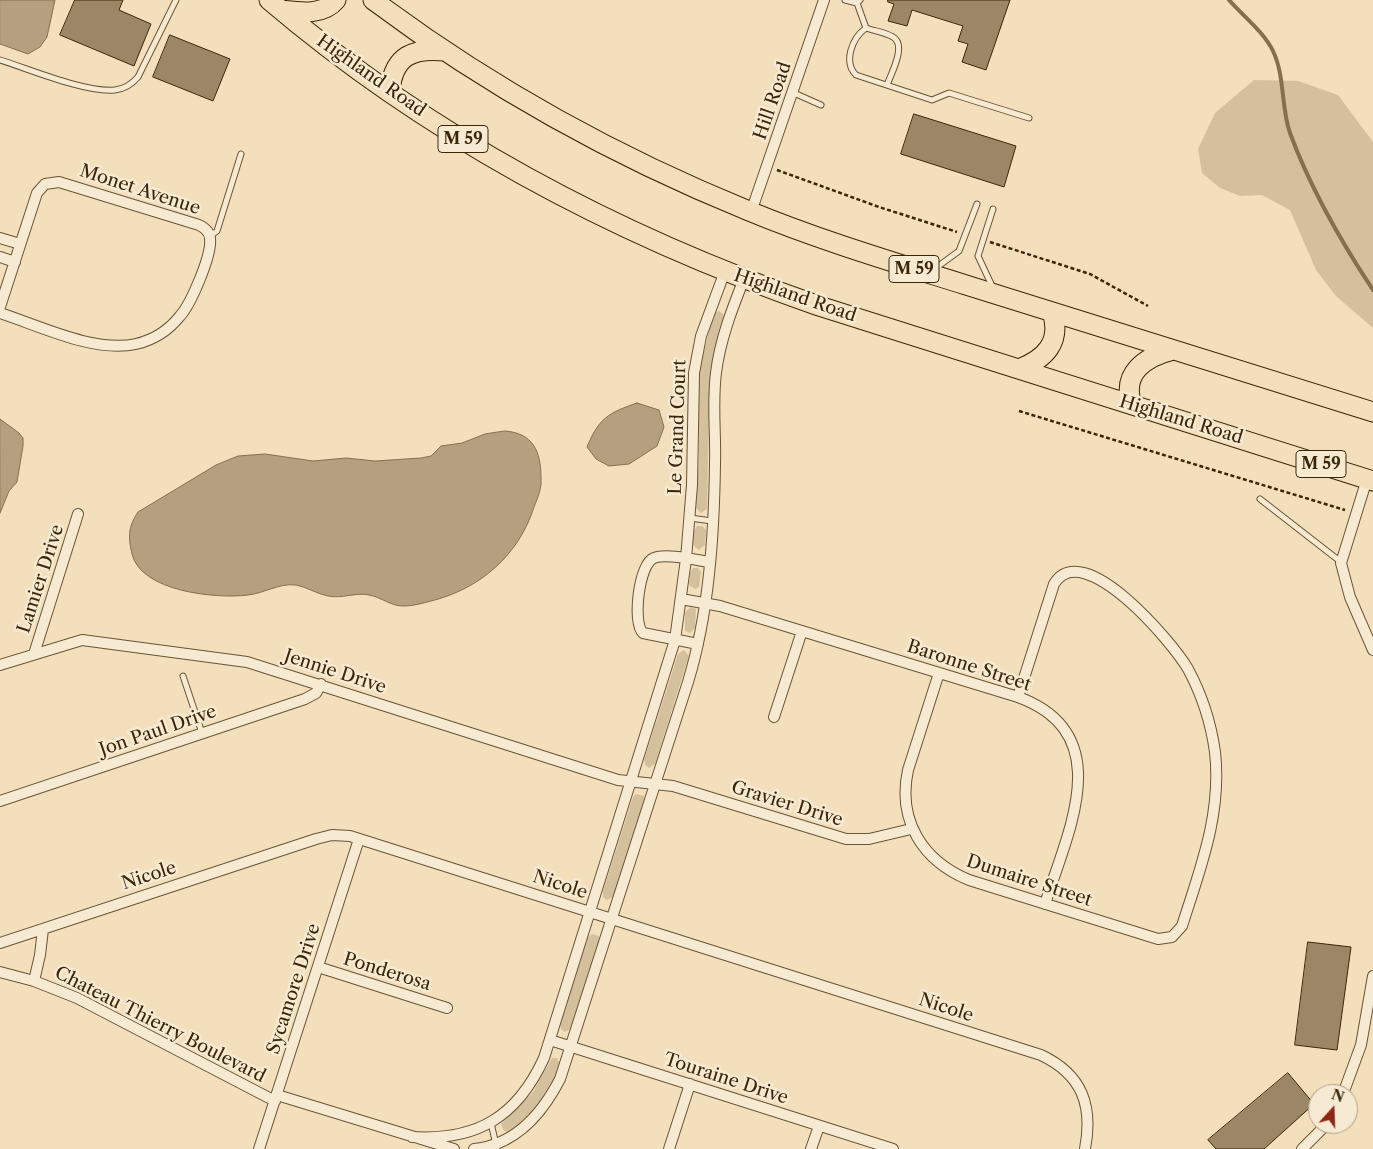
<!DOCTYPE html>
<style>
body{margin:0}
#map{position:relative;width:1373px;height:1149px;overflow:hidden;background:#f3dfbb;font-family:"Libre Caslon Text",serif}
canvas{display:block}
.north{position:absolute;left:1308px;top:1084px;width:50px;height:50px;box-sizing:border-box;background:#f7ead3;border:1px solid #ac9c82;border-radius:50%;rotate:20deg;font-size:14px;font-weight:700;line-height:20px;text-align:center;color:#3b2608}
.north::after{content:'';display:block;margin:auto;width:18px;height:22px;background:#8f2418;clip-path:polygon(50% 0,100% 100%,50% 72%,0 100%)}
</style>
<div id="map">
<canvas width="1373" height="1149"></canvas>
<div class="north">N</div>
</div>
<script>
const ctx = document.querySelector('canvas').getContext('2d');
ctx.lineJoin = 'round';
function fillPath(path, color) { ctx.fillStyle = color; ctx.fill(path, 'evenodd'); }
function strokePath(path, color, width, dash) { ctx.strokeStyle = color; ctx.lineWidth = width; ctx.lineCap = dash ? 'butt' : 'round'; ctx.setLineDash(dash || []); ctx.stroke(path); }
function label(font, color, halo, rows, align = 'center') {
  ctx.font = font + ' "Libre Caslon Text",serif'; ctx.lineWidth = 5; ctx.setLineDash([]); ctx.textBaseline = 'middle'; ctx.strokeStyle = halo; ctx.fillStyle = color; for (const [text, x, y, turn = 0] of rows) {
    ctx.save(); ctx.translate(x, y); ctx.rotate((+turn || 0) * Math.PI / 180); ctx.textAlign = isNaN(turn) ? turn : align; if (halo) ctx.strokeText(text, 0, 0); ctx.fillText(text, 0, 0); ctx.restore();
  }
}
fillPath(new Path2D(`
 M 1254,80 L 1298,81 L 1338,95 L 1373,142 L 1373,328 L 1336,296 L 1316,270 L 1290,210 L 1262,195 L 1240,196 L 1220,188 L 1202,173 L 1198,149 L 1215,113 Z
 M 719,311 L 723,314 L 724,318 L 710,374 L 707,509 L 701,513 L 696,508 L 699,458 L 699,373 L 713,314 Z
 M 697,526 L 702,526 L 706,530 L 705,545 L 699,550 L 693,545 L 694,531 Z
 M 693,568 L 698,568 L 701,572 L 699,587 L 695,589 L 689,585 L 690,573 Z
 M 691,607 L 696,609 L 695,628 L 690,633 L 685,631 L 685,612 Z
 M 684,650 L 689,656 L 655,764 L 649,768 L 645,765 L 644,760 L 678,654 Z
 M 636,794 L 644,796 L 644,801 L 614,896 L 607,900 L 603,897 L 603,891 L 633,797 Z
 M 592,934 L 599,936 L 599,942 L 572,1028 L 565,1032 L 561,1029 L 560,1024 L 588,937 Z
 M 552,1058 L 557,1058 L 560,1065 C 549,1092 533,1116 509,1132 L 504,1131 L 501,1124 L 533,1092 Z`), '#d4c09d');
const water = new Path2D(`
 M 0,0 L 55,0 L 47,37 L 40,47 L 28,54 L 0,44 Z
 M 637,403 L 659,410 L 664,427 L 657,446 L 629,464 L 609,466 L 596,459 L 587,447 C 599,418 608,413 637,403 Z
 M 0,419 L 19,433 L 23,438 L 23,446 L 17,482 L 9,491 L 0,513 Z
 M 505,431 C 533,433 541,451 541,478 C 542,488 538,497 534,507 C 519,555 480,589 431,601 C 423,603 413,606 405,606 C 392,607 381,597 369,595 C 356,592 342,599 328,596 C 317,594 307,587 296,585 C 279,583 265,593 248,595 C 217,599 141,592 132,554 C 128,537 128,527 138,512 L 216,465 L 238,456 L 265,454 L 313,461 L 346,458 L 375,461 L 421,458 L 431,456 L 441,446 L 462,443 L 485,434 Z`);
fillPath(water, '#b4a07e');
strokePath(water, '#846f4f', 1);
strokePath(new Path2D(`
 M 1229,0 C 1243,16 1264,32 1273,51 C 1285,76 1281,108 1290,133 C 1311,190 1340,240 1373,290`), '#846f4f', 4);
const building = new Path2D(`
 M 75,0 L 123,0 L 119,10 L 151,24 L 134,66 L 60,35 Z
 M 888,0 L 1010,0 L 986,70 L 962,62 L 968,44 L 958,41 L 963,26 L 912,10 L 907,26 L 888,21 L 894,4 L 888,2 Z
 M 170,35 L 230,59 L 213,101 L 153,77 Z
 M 914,114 L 1016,146 L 1004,187 L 901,154 Z
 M 1308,942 L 1351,947 L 1337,1050 L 1295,1045 Z
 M 1288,1073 L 1314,1104 L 1264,1149 L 1216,1149 L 1208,1140 Z`);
fillPath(building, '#9b8665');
strokePath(building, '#3b2608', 1);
const lane = new Path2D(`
 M 845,0 L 857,3 L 860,0
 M 857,3 L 866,28 C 852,38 843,62 856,75 L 932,100 L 949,93 L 1029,118
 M 866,28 C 874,31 885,32 893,37 C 907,45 891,74 887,85
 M 0,60 C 29,69 86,93 115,90 C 124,89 132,84 138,77 L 176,0
 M 794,93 L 821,105
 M 210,236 L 217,231 L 241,154
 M 933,270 L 959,251 L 977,204
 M 993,288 L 978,256 L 993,209
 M 1260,499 L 1341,562
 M 690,518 L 712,521
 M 183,676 L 202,733
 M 491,1123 L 497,1149`);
const street = new Path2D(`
 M 751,212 L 824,0
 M 0,238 L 20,244
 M 0,257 L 15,262
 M 0,307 L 37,193 L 45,184 L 59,182 L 199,225 C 205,228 210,232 210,239 C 212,255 191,304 180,316 C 169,330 153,340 136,344 C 94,353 40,326 0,313
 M 1367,479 L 1341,563 L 1350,597 L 1373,650
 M 681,599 L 720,606 L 1018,697 C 1119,734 1067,833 1045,904
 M 698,644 L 643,633 C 632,623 639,563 654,558 C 666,553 696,560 709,562
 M 34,654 L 78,514
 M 0,665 L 82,640 L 247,662 L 618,780 L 673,786 L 846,839 L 869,839 L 911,829
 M 939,673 L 908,770 C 897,821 923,861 969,880 L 1158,939 L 1172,937 L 1182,926 C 1200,869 1222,814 1215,752 C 1211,723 1202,695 1188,669 C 1173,643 1083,536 1054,584 L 1018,697
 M 774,717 L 802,631
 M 0,801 L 305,699 L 316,693 L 321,684
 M 0,943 L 316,839 L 332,835 L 350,836 L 1041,1055 C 1083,1075 1093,1106 1085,1149
 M 318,967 L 447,1008
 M 0,972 L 34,981 L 77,998 L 275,1101
 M 34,981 L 40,955 L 43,929
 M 550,1040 L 893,1149
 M 1343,1094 L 1361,1045 L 1373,976
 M 277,1095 L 454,1149
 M 412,1137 C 477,1141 517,1117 544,1058 L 675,640 L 686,559 L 692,485 L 694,373 L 701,336 L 725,271
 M 259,1149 L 359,839
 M 474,1149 C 515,1145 542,1114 560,1079 L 688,682 C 709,613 714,536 715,464 C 716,434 712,403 716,373 C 720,340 732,309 744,279
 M 669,1149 L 690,1084
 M 811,1149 L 819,1126
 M 1302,1149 L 1327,1124`);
const highway = new Path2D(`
 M 269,0 C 430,137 620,237 819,306 L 1373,481
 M 373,0 C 488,86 616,157 749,211 C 819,240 893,262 966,285 C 1101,328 1238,369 1373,412
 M 281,10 C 299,12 323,16 336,0
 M 390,90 C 394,55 413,48 445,51
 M 1019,369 C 1045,359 1062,342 1052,312
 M 1132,405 C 1121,373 1145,357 1173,350`);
strokePath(lane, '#695435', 7);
strokePath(street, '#695435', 12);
strokePath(highway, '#3b2608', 21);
strokePath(new Path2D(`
 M 777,170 L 879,207 L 957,232
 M 990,242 L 1090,274 L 1148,306
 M 1019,411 L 1345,510`), '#3b2608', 2.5, [4, 2.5]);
strokePath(lane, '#f7ead3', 5);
strokePath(street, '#f7ead3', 10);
strokePath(highway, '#f3dfbb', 19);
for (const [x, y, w] of [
 [463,139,50],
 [914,269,50],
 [1321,464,50]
]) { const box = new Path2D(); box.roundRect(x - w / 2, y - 13.5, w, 27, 4); ctx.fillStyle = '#f7ead3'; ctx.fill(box); strokePath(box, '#3b2608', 1); }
label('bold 16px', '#3b2608', null, [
 ["M 59",463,139],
 ["M 59",914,269],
 ["M 59",1321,464]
]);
label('18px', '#3b2608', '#f7ead3', [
 ["Highland Road",371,76,35],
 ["Hill Road",773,101,-71],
 ["Monet Avenue",140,190,18],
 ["Highland Road",795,296,19],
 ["Highland Road",1181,420,17],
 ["Le Grand Court",678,427,-88],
 ["Lamier Drive",41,579,-72],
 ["Baronne Street",969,666,18],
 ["Jennie Drive",335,672,18],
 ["Jon Paul Drive",158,731,-19],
 ["Gravier Drive",787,804,17],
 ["Nicole",149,876,-18],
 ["Dumaire Street",1029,881,18],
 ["Nicole",560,885,18],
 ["Ponderosa",387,972,17],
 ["Sycamore Drive",294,989,-72],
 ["Nicole",946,1008,18],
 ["Chateau Thierry Boulevard",160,1025,27],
 ["Touraine Drive",726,1079,18]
]);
</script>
